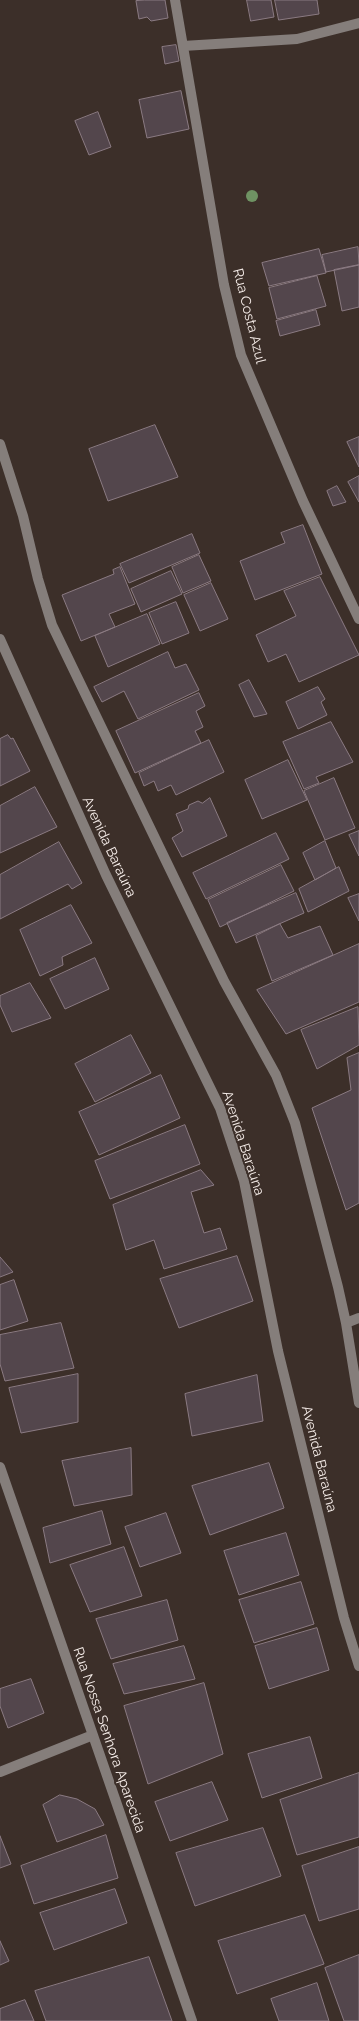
<!DOCTYPE html>
<meta charset="utf-8">
<style>
body{margin:0}
canvas{display:block;background:#3c2f29}
</style>
<canvas width="359" height="2021"></canvas>
<script>
const ctx = document.querySelector('canvas').getContext('2d');
ctx.lineJoin = 'round';
function fillPath(path, color) { ctx.fillStyle = color; ctx.fill(path, 'evenodd'); }
function strokePath(path, color, width, dash) { ctx.strokeStyle = color; ctx.lineWidth = width; ctx.lineCap = dash ? 'butt' : 'round'; ctx.setLineDash(dash || []); ctx.stroke(path); }
function label(font, color, halo, rows, align = 'center') {
  ctx.font = font + ' Raleway,sans-serif'; ctx.lineWidth = 4; ctx.setLineDash([]); ctx.textBaseline = 'middle'; ctx.strokeStyle = halo; ctx.fillStyle = color; for (const [text, x, y, turn = 0] of rows) {
    ctx.save(); ctx.translate(x, y); ctx.rotate((+turn || 0) * Math.PI / 180); ctx.textAlign = isNaN(turn) ? turn : align; if (halo) ctx.strokeText(text, 0, 0); ctx.fillText(text, 0, 0); ctx.restore();
  }
}
const building = new Path2D(`
 M 145,0 L 165,0 L 168,18 L 151,21 L 147,17 L 139,19 L 136,1 Z
 M 247,0 L 271,0 L 274,17 L 251,21 Z
 M 275,0 L 317,0 L 319,14 L 279,20 Z
 M 176,45 L 179,61 L 165,64 L 162,47 Z
 M 181,91 L 189,129 L 147,138 L 139,100 Z
 M 98,112 L 111,147 L 89,155 L 75,121 Z
 M 358,247 L 359,265 L 326,272 L 322,255 Z
 M 319,249 L 326,273 L 269,286 L 262,263 Z
 M 359,265 L 359,307 L 342,311 L 334,270 Z
 M 317,276 L 326,306 L 277,319 L 269,288 Z
 M 316,310 L 320,325 L 280,336 L 276,321 Z
 M 155,425 L 178,477 L 108,501 L 89,449 Z
 M 359,437 L 359,467 L 347,442 Z
 M 359,476 L 359,502 L 348,482 Z
 M 337,486 L 346,502 L 333,506 L 327,491 Z
 M 303,525 L 322,574 L 255,600 L 240,561 L 285,543 L 281,533 Z
 M 192,534 L 200,553 L 129,583 L 120,564 Z
 M 199,555 L 211,581 L 183,593 L 172,567 Z
 M 120,567 L 135,604 L 109,614 L 115,627 L 81,641 L 62,595 L 114,574 L 113,570 Z
 M 171,571 L 182,594 L 141,612 L 131,589 Z
 M 320,577 L 359,655 L 299,682 L 286,654 L 268,662 L 256,635 L 296,616 L 284,591 Z
 M 211,583 L 228,619 L 200,631 L 184,595 Z
 M 176,602 L 189,633 L 162,644 L 149,613 Z
 M 147,614 L 160,644 L 108,667 L 95,636 Z
 M 168,652 L 175,668 L 186,664 L 199,690 L 138,719 L 124,691 L 102,702 L 94,687 Z
 M 249,680 L 267,714 L 254,717 L 239,685 Z
 M 318,687 L 325,699 L 321,702 L 327,715 L 298,729 L 286,702 Z
 M 199,693 L 205,706 L 196,711 L 203,727 L 195,731 L 201,743 L 135,773 L 116,731 Z
 M 331,722 L 353,762 L 316,777 L 319,783 L 304,789 L 283,742 Z
 M 8,735 L 11,739 L 13,738 L 30,771 L 0,786 L 0,739 Z
 M 209,740 L 224,772 L 176,795 L 171,785 L 158,791 L 154,781 L 144,786 L 139,773 Z
 M 288,760 L 307,800 L 262,819 L 245,780 Z
 M 334,778 L 355,828 L 325,840 L 304,791 Z
 M 35,787 L 57,827 L 0,853 L 0,806 Z
 M 210,798 L 227,836 L 182,857 L 172,838 L 183,831 L 176,814 L 188,809 L 189,805 L 198,801 L 202,803 Z
 M 359,831 L 359,856 L 349,835 Z
 M 276,833 L 289,859 L 206,899 L 193,873 Z
 M 325,841 L 336,868 L 315,880 L 303,853 Z
 M 59,842 L 82,883 L 72,889 L 68,884 L 0,919 L 0,875 Z
 M 281,865 L 294,891 L 220,927 L 208,900 Z
 M 339,867 L 349,891 L 308,912 L 299,889 Z
 M 296,893 L 304,913 L 236,943 L 227,923 Z
 M 359,894 L 359,921 L 348,898 Z
 M 71,905 L 92,943 L 62,957 L 63,965 L 40,976 L 20,930 Z
 M 280,924 L 288,938 L 320,926 L 333,955 L 272,981 L 256,936 Z
 M 359,944 L 359,1002 L 286,1034 L 257,990 Z
 M 95,958 L 109,989 L 65,1009 L 50,979 Z
 M 30,983 L 51,1018 L 12,1032 L 0,1005 L 0,996 Z
 M 358,1007 L 359,1045 L 317,1069 L 301,1030 Z
 M 131,1035 L 151,1073 L 95,1102 L 75,1064 Z
 M 359,1053 L 359,1203 L 346,1210 L 312,1108 L 351,1090 L 347,1058 Z
 M 161,1075 L 180,1118 L 99,1155 L 79,1112 Z
 M 185,1125 L 200,1164 L 110,1199 L 95,1161 Z
 M 201,1170 L 214,1185 L 191,1192 L 204,1233 L 220,1228 L 227,1249 L 164,1269 L 154,1240 L 126,1250 L 113,1205 Z
 M 237,1256 L 253,1301 L 179,1328 L 160,1279 Z
 M 0,1257 L 13,1272 L 0,1277 Z
 M 14,1280 L 28,1321 L 0,1330 L 0,1285 Z
 M 61,1323 L 74,1368 L 5,1381 L 0,1364 L 0,1335 Z
 M 78,1374 L 78,1422 L 21,1433 L 9,1388 Z
 M 257,1375 L 263,1421 L 192,1436 L 185,1394 Z
 M 131,1448 L 132,1495 L 74,1506 L 62,1461 Z
 M 269,1463 L 284,1508 L 210,1535 L 192,1486 Z
 M 102,1511 L 111,1544 L 50,1563 L 43,1528 Z
 M 166,1513 L 181,1553 L 140,1567 L 125,1527 Z
 M 286,1533 L 299,1575 L 239,1595 L 224,1551 Z
 M 124,1547 L 142,1596 L 90,1612 L 70,1565 Z
 M 301,1582 L 314,1624 L 254,1643 L 239,1600 Z
 M 167,1600 L 178,1640 L 111,1659 L 96,1619 Z
 M 317,1628 L 329,1670 L 269,1689 L 255,1646 Z
 M 184,1646 L 195,1679 L 124,1694 L 113,1664 Z
 M 31,1679 L 44,1713 L 8,1728 L 0,1706 L 0,1689 Z
 M 204,1683 L 223,1754 L 148,1784 L 124,1706 Z
 M 310,1737 L 322,1778 L 262,1798 L 248,1754 Z
 M 359,1773 L 359,1837 L 297,1855 L 280,1800 Z
 M 212,1782 L 228,1820 L 170,1841 L 155,1802 Z
 M 60,1795 L 77,1799 L 95,1809 L 104,1825 L 57,1842 L 43,1805 Z
 M 263,1828 L 281,1876 L 195,1906 L 176,1853 Z
 M 106,1835 L 118,1878 L 34,1904 L 21,1866 Z
 M 0,1836 L 11,1864 L 0,1868 Z
 M 359,1847 L 359,1909 L 319,1921 L 302,1866 Z
 M 115,1889 L 127,1923 L 54,1950 L 40,1913 Z
 M 305,1915 L 324,1964 L 237,1994 L 218,1941 Z
 M 0,1941 L 9,1961 L 0,1965 Z
 M 359,1955 L 359,2021 L 344,2021 L 325,1968 Z
 M 149,1957 L 172,2021 L 46,2021 L 35,1991 Z
 M 317,1983 L 329,2021 L 279,2021 L 271,1999 Z
 M 25,2000 L 34,2021 L 0,2021 L 0,2009 Z`);
fillPath(building, '#53464c');
strokePath(building, '#8a7a82', 1);
strokePath(new Path2D(`
 M 175,0 L 224,285 L 241,355 L 303,501 L 359,619
 M 183,46 L 297,39 L 359,23
 M 0,444 L 23,516 L 38,579 L 52,625 L 224,981 L 276,1075 L 295,1123 L 338,1287 L 346,1323 L 359,1403
 M 0,639 L 106,875 L 220,1108 L 244,1181 L 278,1351 L 344,1618 L 359,1666
 M 346,1323 L 359,1318
 M 0,1467 L 192,2021
 M 0,1772 L 93,1735`), '#857e7b', 10);
ctx.fillStyle = '#6f9363';
for (const [x, y] of [
 [252,196]
]) { ctx.beginPath(); ctx.arc(x, y, 6, 0, 2 * Math.PI); ctx.fill(); }
label('14px', '#f7eeea', '#3c2f29', [
 ["Rua Costa Azul",249,316,76],
 ["Avenida Baraúna",109,847,65],
 ["Avenida Baraúna",243,1143,72],
 ["Avenida Baraúna",319,1459,76],
 ["Rua Nossa Senhora Aparecida",109,1740,71]
]);
</script>
